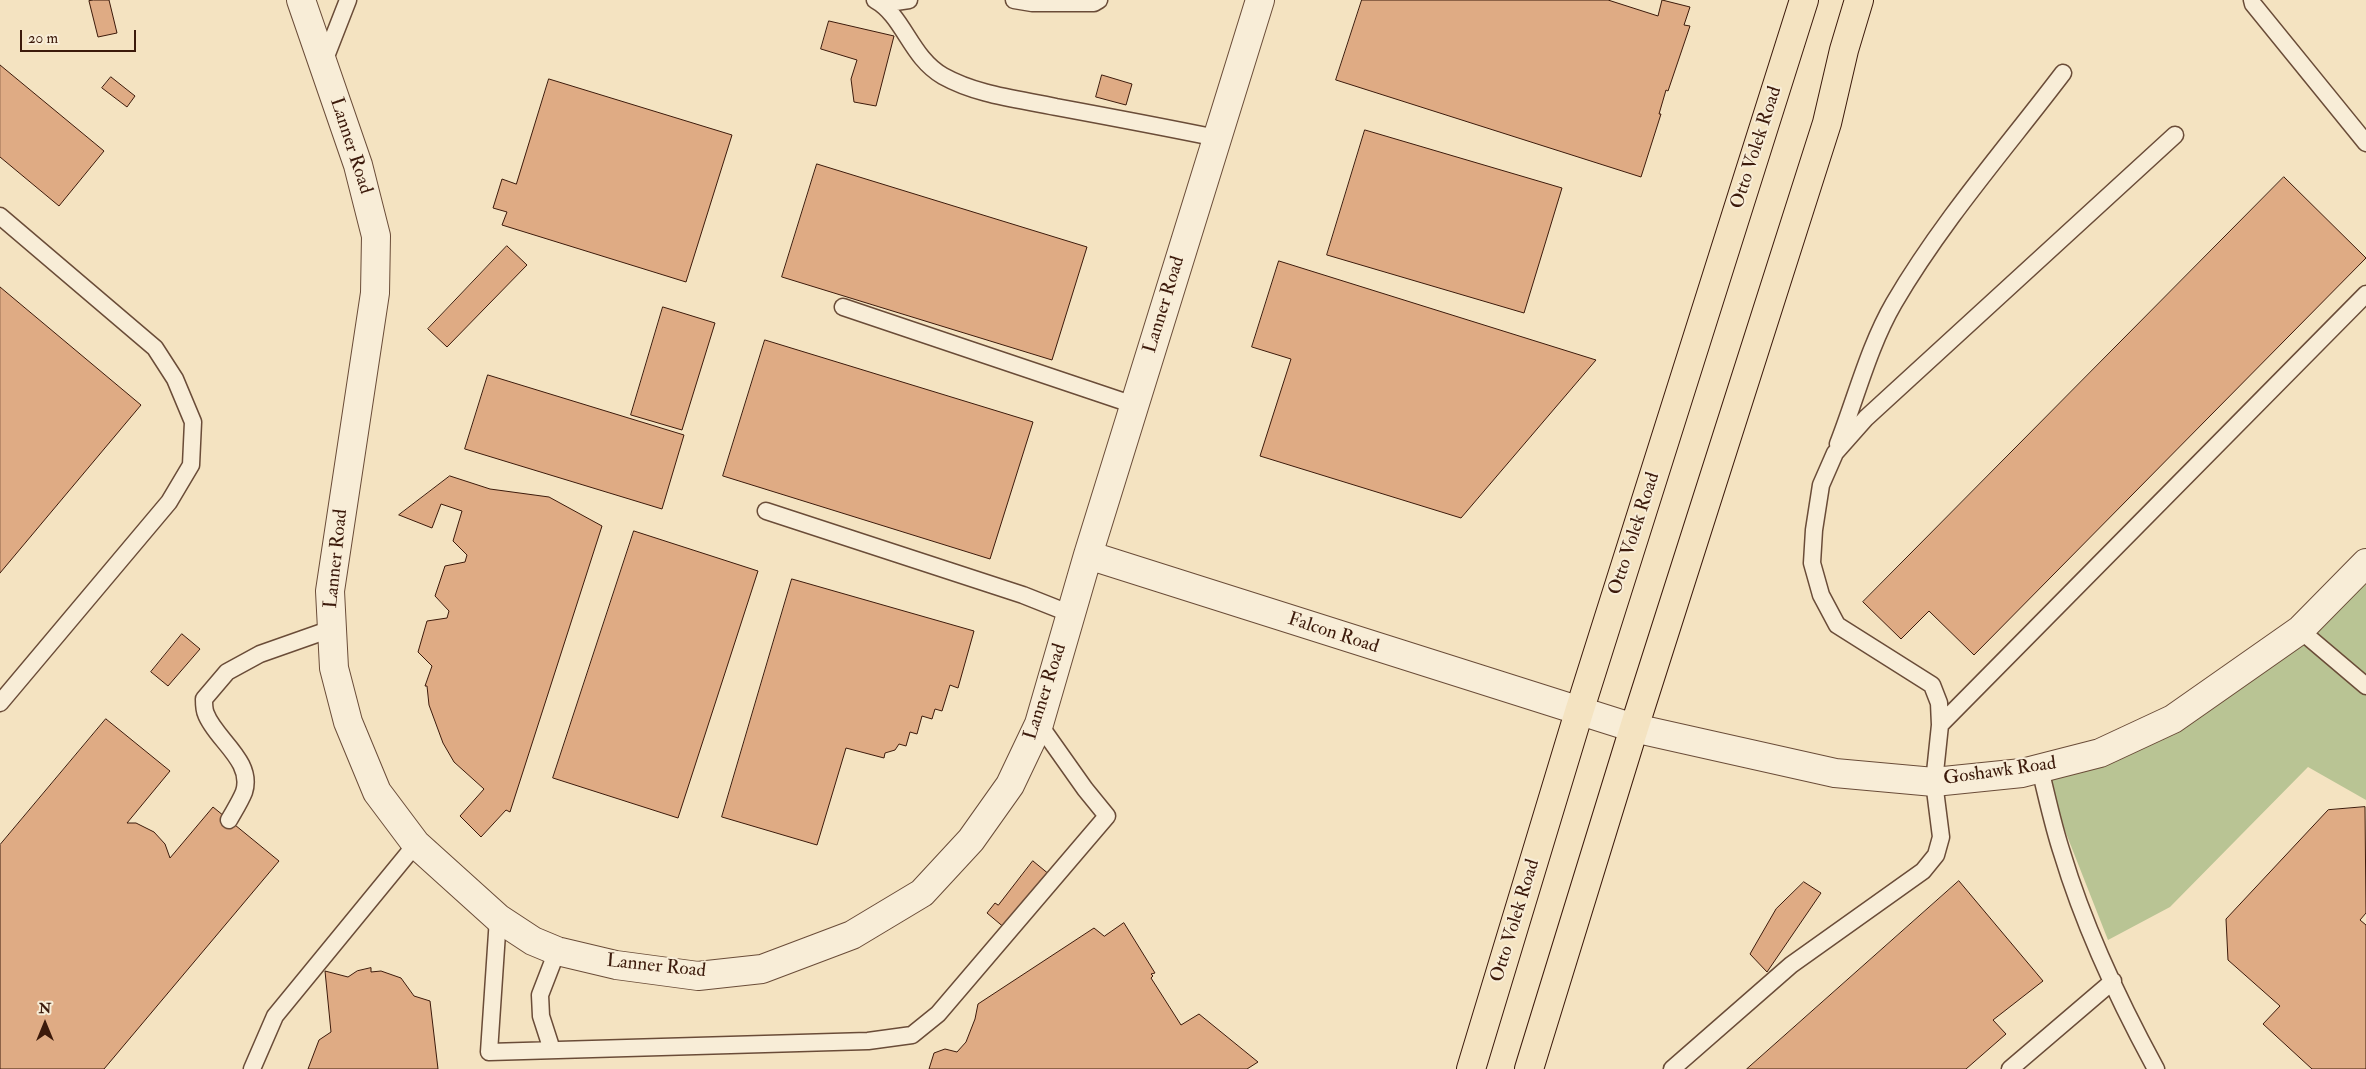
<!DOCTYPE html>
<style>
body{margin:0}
#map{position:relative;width:2366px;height:1069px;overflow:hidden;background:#f4e3c1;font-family:"IM FELL Double Pica",serif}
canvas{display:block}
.north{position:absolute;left:20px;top:999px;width:50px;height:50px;-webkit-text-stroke:4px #f8edd7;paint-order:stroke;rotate:0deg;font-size:14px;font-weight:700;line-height:20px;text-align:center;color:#3c1a0b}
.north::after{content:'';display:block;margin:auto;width:18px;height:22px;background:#3c1a0b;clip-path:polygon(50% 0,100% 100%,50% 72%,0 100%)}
.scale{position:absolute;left:20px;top:30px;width:116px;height:22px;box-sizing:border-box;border:2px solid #3c1a0b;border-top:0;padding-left:6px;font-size:15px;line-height:18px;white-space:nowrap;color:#3c1a0b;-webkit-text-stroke:4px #f8edd7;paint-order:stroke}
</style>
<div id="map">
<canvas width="2366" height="1069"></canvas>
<div class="north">N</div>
<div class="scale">20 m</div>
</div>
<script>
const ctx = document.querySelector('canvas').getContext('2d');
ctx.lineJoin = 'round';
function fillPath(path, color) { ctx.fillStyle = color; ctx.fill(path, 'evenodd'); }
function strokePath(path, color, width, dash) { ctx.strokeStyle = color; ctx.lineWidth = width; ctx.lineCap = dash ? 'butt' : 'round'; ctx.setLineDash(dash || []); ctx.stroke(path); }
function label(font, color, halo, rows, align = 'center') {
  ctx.font = font + ' "IM FELL Double Pica",serif'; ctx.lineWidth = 4; ctx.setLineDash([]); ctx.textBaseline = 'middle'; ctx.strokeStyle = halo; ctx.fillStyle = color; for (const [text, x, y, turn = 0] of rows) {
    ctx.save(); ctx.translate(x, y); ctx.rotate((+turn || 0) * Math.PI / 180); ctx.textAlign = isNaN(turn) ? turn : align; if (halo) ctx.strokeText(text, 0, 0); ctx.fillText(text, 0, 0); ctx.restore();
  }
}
fillPath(new Path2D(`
 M 2366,554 L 2366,800 L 2308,767 L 2170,907 L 2108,940 L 2040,767 L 2099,751 L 2298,626 Z`), '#b9c494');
const building = new Path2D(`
 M 94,0 L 109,0 L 117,33 L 98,37 L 89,1 Z
 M 1362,0 L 1608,0 L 1658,16 L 1662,0 L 1690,7 L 1684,25 L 1690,26 L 1668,91 L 1666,90 L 1659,114 L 1661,114 L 1641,177 L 1336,80 Z
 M 829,21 L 894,36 L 876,106 L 854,102 L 851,79 L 857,60 L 821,49 Z
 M 0,65 L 104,151 L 59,206 L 0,157 Z
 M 1102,75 L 1132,84 L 1126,105 L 1096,97 Z
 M 111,77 L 135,96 L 127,107 L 102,88 Z
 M 549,79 L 732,135 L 686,282 L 502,225 L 507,212 L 493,208 L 502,179 L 516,184 Z
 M 1365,130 L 1562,188 L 1524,313 L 1327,255 Z
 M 817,164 L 1087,247 L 1052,360 L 782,277 Z
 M 2284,177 L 2366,258 L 1974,655 L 1929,611 L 1901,639 L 1863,602 Z
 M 507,246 L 527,265 L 447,347 L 428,329 Z
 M 1279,261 L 1596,360 L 1461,518 L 1260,456 L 1291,359 L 1252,347 Z
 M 0,287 L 141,405 L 0,573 Z
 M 663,307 L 715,323 L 682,430 L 631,415 Z
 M 765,340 L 1033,422 L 990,559 L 723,476 Z
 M 488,375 L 684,435 L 662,509 L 465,449 Z
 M 450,476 L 490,489 L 549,497 L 602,526 L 510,812 L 506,810 L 481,837 L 460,816 L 484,789 L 454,762 L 443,743 L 429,705 L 427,686 L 425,686 L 432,666 L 418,652 L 427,621 L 447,618 L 449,611 L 435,596 L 445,566 L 465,562 L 467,555 L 453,541 L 462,511 L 441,504 L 432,528 L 399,515 Z
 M 634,531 L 758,571 L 678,818 L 553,778 Z
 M 792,579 L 974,631 L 958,688 L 950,685 L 942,711 L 935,709 L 932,719 L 922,716 L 917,734 L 910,732 L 906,746 L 899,744 L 895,750 L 885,753 L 884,758 L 846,748 L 817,845 L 722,817 Z
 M 182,634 L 200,649 L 168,686 L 151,672 Z
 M 106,719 L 170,771 L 127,823 L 136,823 L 154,832 L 165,844 L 170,858 L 213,807 L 279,861 L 104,1069 L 0,1069 L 0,845 Z
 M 2365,807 L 2366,913 L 2360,920 L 2366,925 L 2366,1069 L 2312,1069 L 2263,1024 L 2280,1006 L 2228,960 L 2226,919 L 2328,810 Z
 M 1033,861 L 1050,875 L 1006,929 L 987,913 L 995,903 L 998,905 Z
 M 1959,881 L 2043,981 L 1993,1020 L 2006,1034 L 1966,1069 L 1747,1069 Z
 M 1804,882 L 1821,893 L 1767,972 L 1750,954 L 1776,909 Z
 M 1124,923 L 1155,973 L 1151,974 L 1153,976 L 1151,978 L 1181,1025 L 1199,1014 L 1258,1062 L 1247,1069 L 929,1069 L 934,1053 L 945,1049 L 957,1052 L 966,1042 L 975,1019 L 978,1004 L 1094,928 L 1104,936 Z
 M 371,968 L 371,972 L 381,971 L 401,978 L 414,996 L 430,1001 L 438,1069 L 308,1069 L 319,1040 L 331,1032 L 325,971 L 348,977 L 357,971 Z`);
fillPath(building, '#dfab84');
strokePath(building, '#3c1a0b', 1);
const lane = new Path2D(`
 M 875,0 C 904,16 910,57 943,76 C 977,95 1018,99 1056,107 C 1110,117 1163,127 1217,138
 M 1014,0 L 1032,3 L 1094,3 L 1099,0
 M 2252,0 L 2253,4 L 2366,143
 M 882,4 L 909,0
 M 323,64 L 348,0
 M 0,216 L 155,348 L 175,379 L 193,422 L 191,465 L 169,502 L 0,703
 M 843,307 L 1134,405
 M 1838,444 C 1856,398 1869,346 1894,303 C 1942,221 2006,148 2063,73
 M 766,511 L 1023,595 L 1071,614
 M 2300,630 L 2366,686
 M 1940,725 L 2366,294
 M 2040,769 C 2047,797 2053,826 2062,853 C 2084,926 2120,1003 2156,1069
 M 229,820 C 234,811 240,802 244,792 C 254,761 215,739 206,714 C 204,710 204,704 204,699 L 227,672 L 260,654 L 331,629
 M 498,918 L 489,1052 L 868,1041 L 912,1035 L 938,1014 L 1107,816 L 1085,789 L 1039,724
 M 552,1050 L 541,1016 L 540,995 L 557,951
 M 252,1069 L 275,1016 L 416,844
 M 1672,1069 L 1791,965 L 1923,871 L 1936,855 L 1941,837 L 1934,782 L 1940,725 L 1939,703 L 1932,685 L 1837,625 L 1821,595 L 1812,563 L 1814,530 L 1821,485 L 1835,453 L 1866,418 L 2175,135
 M 2010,1069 L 2113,981`);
const street = new Path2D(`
 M 301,0 L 358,165 L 376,236 L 375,293 L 330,591 L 334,668 L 348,722 L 377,792 L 416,844 L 498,918 L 533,941 L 557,951 L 616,965 L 698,976 L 762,969 L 852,935 L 922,893 L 971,840 L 1010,785 L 1039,724 L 1088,555 L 1260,0
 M 1088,555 L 1634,728 L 1835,773 L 1934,782 L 2022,773 L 2100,753 L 2173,719 L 2300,630 L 2366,563`);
const primary = new Path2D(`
 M 1471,1069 L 1579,712 L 1804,0
 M 1529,1069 L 1634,728 L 1827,123 L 1844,50 L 1859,0`);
strokePath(lane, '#6a4c38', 19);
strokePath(street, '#6a4c38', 30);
strokePath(primary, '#3c1a0b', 30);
strokePath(lane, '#f8edd7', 16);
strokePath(street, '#f8edd7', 28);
strokePath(primary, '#f4e3c1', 28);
label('19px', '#3c1a0b', '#f8edd7', [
 ["Lanner Road",350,146,72],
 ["Otto Volek Road",1757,148,-72],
 ["Lanner Road",1165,305,-73],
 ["Otto Volek Road",1635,534,-72],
 ["Lanner Road",337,559,-84],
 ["Falcon Road",1333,634,18],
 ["Lanner Road",1046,692,-72],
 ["Goshawk Road",2000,772,-8],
 ["Otto Volek Road",1516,921,-73],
 ["Lanner Road",656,967,6]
]);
</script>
